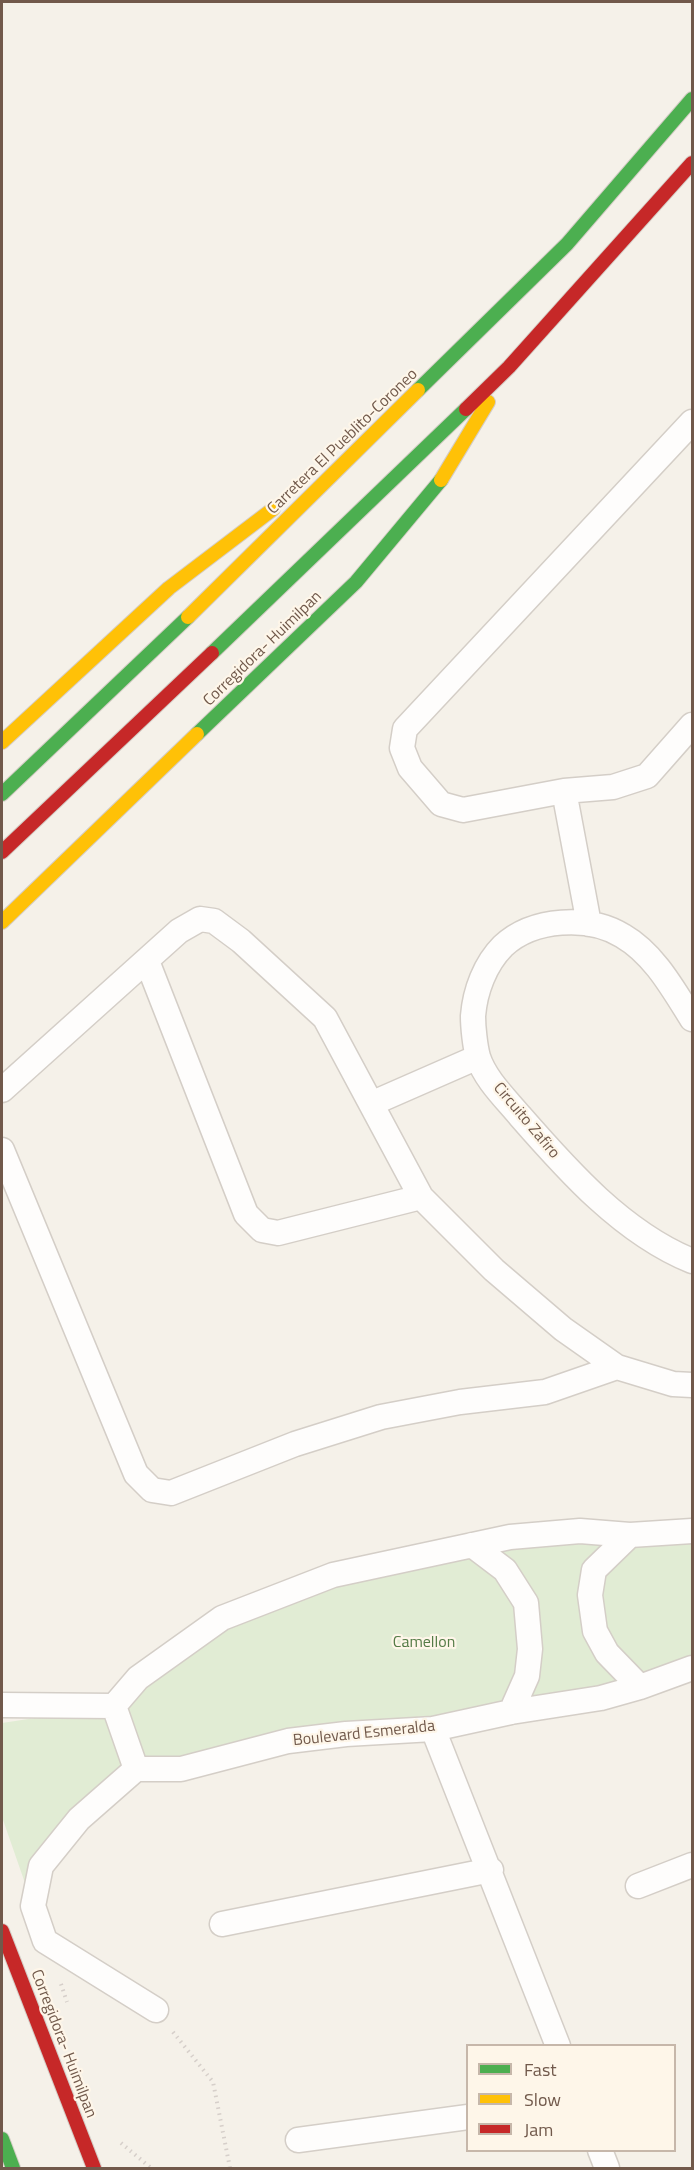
<!DOCTYPE html>
<style>
body{margin:0}
#map{position:relative;width:694px;height:2170px;overflow:hidden;background:#f5f1e9;font-family:"Titillium Web",sans-serif}
canvas{display:block}
.frame{position:absolute;inset:0;border:3px solid #71594b;pointer-events:none}
.legend{position:absolute;left:466px;top:2044px;width:210px;height:108px;box-sizing:border-box;background:#fef6e9;border:2px solid #c6b7aa;margin:0;padding:8px 10px;list-style:none;font-size:18px;color:#71594b}
.legend li{display:flex;align-items:center;gap:12px;height:30px}
.legend b{width:30px;border:2px solid #c6b7aa}
</style>
<div id="map">
<canvas width="694" height="2170"></canvas>
<div class="frame"></div>
<ul class="legend">
<li><b style="height:8px;background:#4caf50"></b>Fast</li>
<li><b style="height:8px;background:#ffc107"></b>Slow</li>
<li><b style="height:8px;background:#c62828"></b>Jam</li>
</ul>
</div>
<script>
const ctx = document.querySelector('canvas').getContext('2d');
ctx.lineJoin = 'round';
function fillPath(path, color) { ctx.fillStyle = color; ctx.fill(path, 'evenodd'); }
function strokePath(path, color, width, dash) { ctx.strokeStyle = color; ctx.lineWidth = width; ctx.lineCap = dash ? 'butt' : 'round'; ctx.setLineDash(dash || []); ctx.stroke(path); }
function label(font, color, halo, rows, align = 'center') {
  ctx.font = font + ' "Titillium Web",sans-serif'; ctx.lineWidth = 4.5; ctx.setLineDash([]); ctx.textBaseline = 'middle'; ctx.strokeStyle = halo; ctx.fillStyle = color; for (const [text, x, y, turn = 0] of rows) {
    ctx.save(); ctx.translate(x, y); ctx.rotate((+turn || 0) * Math.PI / 180); ctx.textAlign = isNaN(turn) ? turn : align; if (halo) ctx.strokeText(text, 0, 0); ctx.fillText(text, 0, 0); ctx.restore();
  }
}
fillPath(new Path2D(`
 M 692,1531 L 692,1668 L 640,1687 L 136,1769 L 79,1819 L 33,1906 L 2,1817 L 2,1723 L 114,1706 L 222,1618 L 510,1537 Z`), '#e1ecd4');
const street = new Path2D(`
 M 692,422 L 405,729 L 402,748 L 410,768 L 441,804 L 463,810 L 564,791 L 613,787 L 647,776 L 692,725
 M 564,791 L 589,924
 M 147,961 L 246,1214 L 262,1230 L 278,1233 L 421,1197
 M 692,1019 C 673,989 654,954 623,936 C 589,915 533,918 503,946 C 485,964 475,991 473,1016 C 473,1027 475,1046 478,1057 C 485,1079 505,1098 520,1116 C 568,1171 623,1233 692,1261
 M 2,1090 L 179,931 L 200,919 L 214,921 L 241,941 L 325,1018 L 421,1197 L 494,1270 L 563,1329 L 617,1367 L 673,1384 L 692,1385
 M 373,1103 L 478,1057
 M 2,1150 L 136,1474 L 152,1490 L 171,1493 L 295,1444 L 381,1417 L 460,1402 L 545,1392 L 617,1367
 M 630,1535 L 594,1570 L 590,1595 L 595,1631 L 607,1653 L 640,1687
 M 472,1545 L 505,1570 L 526,1603 L 530,1649 L 527,1676 L 511,1712
 M 2,1705 L 114,1706
 M 114,1706 L 138,1678 L 222,1618 L 333,1575 L 510,1537 L 580,1531 L 630,1535 L 692,1531
 M 114,1706 L 136,1769
 M 433,1729 L 558,2046
 M 638,1886 L 692,1865
 M 222,1924 L 491,1870
 M 156,2010 L 45,1941 L 33,1906 L 41,1866 L 79,1819 L 136,1769 L 181,1769 L 288,1741 L 346,1734 L 433,1729 L 511,1712 L 601,1698 L 640,1687 L 692,1668
 M 298,2140 L 468,2117
 M 600,2150 L 607,2168`);
const fast = new Path2D(`
 M 418,390 L 567,244 L 692,99
 M 212,653 L 466,409
 M 197,734 L 356,582 L 441,480
 M 2,794 L 188,617
 M 2,2139 L 13,2168`);
const slow = new Path2D(`
 M 441,480 L 488,402
 M 188,617 L 418,390
 M 2,742 L 169,588 L 273,509
 M 2,922 L 197,734`);
const jam = new Path2D(`
 M 466,409 L 509,367 L 692,163
 M 2,852 L 212,653
 M 2,1931 L 94,2168`);
strokePath(street, '#d4cec7', 27);
strokePath(fast, '#d4cdc6', 16);
strokePath(slow, '#d4cdc6', 16);
strokePath(jam, '#d4cdc6', 16);
strokePath(new Path2D(`
 M 61,1984 L 67,2002
 M 173,2032 L 213,2082 L 230,2168
 M 121,2143 L 151,2168`), '#d6cfca', 4, [1.5, 4.5]);
strokePath(street, '#fefdfc', 24);
strokePath(fast, '#4caf50', 14);
strokePath(slow, '#ffc107', 14);
strokePath(jam, '#c62828', 14);
label('16px', '#71594b', '#fef6e9', [
 ["Carretera El Pueblito-Coroneo",343,442,-44],
 ["Corregidora- Huimilpan",263,649,-44],
 ["Circuito Zafiro",526,1121,50],
 ["Boulevard Esmeralda",364,1734,-6],
 ["Corregidora- Huimilpan",63,2044,69]
]);
label('16px', '#547b46', '#fef6e9', [
 ["Camellon",424,1643]
]);
</script>
